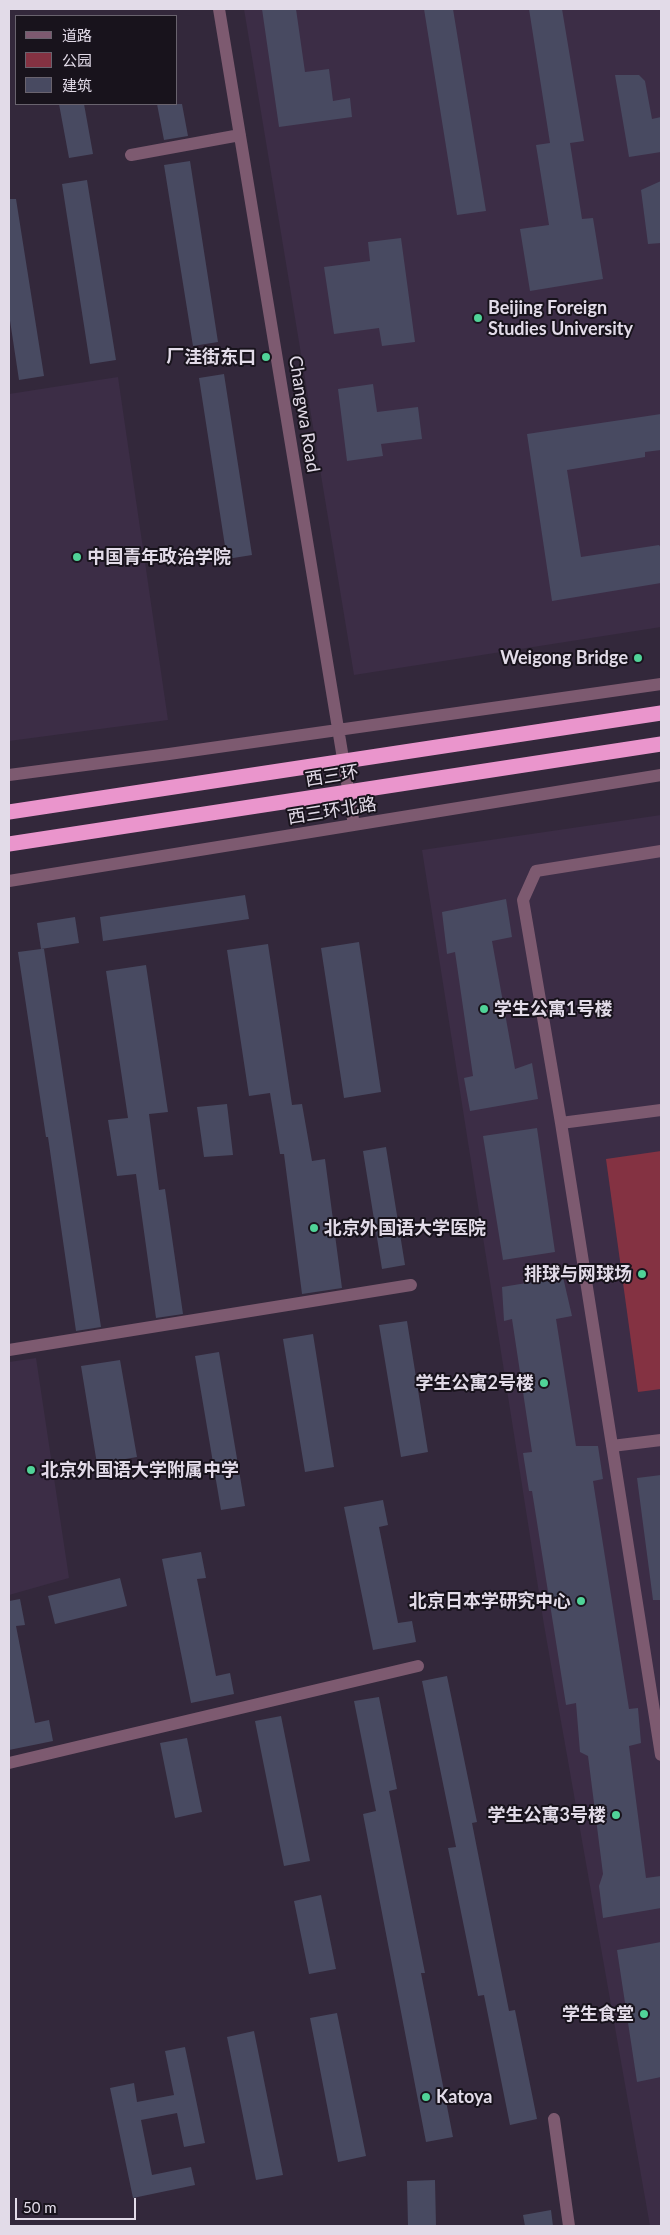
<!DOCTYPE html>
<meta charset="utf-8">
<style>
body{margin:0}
#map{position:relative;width:670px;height:2235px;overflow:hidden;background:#33283b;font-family:Lato,"Noto Sans SC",sans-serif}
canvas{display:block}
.frame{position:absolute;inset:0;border:10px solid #e2dbe8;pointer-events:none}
.legend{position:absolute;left:15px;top:15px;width:162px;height:90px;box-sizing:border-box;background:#18131c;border:1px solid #69636e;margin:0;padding:6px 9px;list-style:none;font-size:15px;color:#e2dbe8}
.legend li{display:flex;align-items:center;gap:10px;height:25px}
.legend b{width:25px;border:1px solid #69636e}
.scale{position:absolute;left:15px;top:2198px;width:121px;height:22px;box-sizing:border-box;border:2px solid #e2dbe8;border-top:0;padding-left:6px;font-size:15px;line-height:18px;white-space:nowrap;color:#e2dbe8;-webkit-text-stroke:4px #18131c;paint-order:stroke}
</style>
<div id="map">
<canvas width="670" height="2235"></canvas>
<div class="frame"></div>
<ul class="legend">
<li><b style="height:6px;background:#7d5a70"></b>道路</li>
<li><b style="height:14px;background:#843242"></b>公园</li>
<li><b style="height:14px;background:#484a61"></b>建筑</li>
</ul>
<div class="scale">50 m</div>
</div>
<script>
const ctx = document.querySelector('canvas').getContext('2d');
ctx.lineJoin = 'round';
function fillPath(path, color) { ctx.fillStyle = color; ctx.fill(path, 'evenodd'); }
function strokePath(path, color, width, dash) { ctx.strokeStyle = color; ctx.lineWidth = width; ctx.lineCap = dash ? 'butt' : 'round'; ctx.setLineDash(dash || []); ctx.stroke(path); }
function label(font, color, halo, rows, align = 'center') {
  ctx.font = font + ' Lato,"Noto Sans SC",sans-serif'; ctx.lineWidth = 4; ctx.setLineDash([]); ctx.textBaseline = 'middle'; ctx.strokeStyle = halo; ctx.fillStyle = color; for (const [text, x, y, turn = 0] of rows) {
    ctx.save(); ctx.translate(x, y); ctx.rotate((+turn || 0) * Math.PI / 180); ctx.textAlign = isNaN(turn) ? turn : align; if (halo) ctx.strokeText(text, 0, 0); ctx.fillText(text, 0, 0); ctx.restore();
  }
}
fillPath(new Path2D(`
 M 244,9 L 661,9 L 661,627 L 354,675 Z
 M 118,377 L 168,720 L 9,741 L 9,394 Z
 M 661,815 L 661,2226 L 650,2226 L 544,1625 L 422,850 Z
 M 36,1358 L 69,1578 L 9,1595 L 9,1362 Z`), '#3c2d46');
fillPath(new Path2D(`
 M 661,1151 L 661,1389 L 638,1392 L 606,1159 Z`), '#843242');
fillPath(new Path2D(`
 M 262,9 L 296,9 L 305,72 L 329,69 L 333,101 L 350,98 L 352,117 L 279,127 Z
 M 424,9 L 453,9 L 486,211 L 457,215 Z
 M 529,9 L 562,9 L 584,141 L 570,143 L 582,219 L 593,218 L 603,279 L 530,291 L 520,229 L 549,225 L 536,145 L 550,143 Z
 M 615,75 L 639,75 L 645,81 L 652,119 L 661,117 L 661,152 L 629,157 Z
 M 59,104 L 84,104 L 93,154 L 69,158 Z
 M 157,104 L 182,104 L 188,136 L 164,140 Z
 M 190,161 L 218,342 L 193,346 L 164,165 Z
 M 87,180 L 116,360 L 90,364 L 62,184 Z
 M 661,181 L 661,243 L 648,244 L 641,190 Z
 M 9,199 L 16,199 L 44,376 L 19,380 L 9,314 Z
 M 401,238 L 415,342 L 382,346 L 379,328 L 334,334 L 324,267 L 370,261 L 368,242 Z
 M 224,374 L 252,555 L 227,559 L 199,378 Z
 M 373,384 L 377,412 L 418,407 L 422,439 L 381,444 L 383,456 L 347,461 L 338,389 Z
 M 661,414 L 661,450 L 645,452 L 645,457 L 567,470 L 581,557 L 659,545 L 661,548 L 661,583 L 552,601 L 527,434 Z
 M 245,895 L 249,919 L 103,941 L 100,917 Z
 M 506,899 L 512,937 L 492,941 L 515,1069 L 532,1063 L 538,1099 L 470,1111 L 464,1078 L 473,1076 L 455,952 L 447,954 L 442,912 Z
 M 75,917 L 79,943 L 41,949 L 44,949 L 101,1327 L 76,1331 L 48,1137 L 46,1137 L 18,952 L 41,949 L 37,923 Z
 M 359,942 L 381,1092 L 344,1098 L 321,948 Z
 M 268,944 L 292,1105 L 302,1104 L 312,1161 L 325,1159 L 342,1288 L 302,1294 L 284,1154 L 280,1154 L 270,1093 L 249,1096 L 227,950 Z
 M 146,965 L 168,1112 L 149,1114 L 159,1190 L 165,1189 L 183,1314 L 156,1318 L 136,1174 L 117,1176 L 108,1120 L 128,1118 L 106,971 Z
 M 227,1104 L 233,1155 L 204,1157 L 197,1107 Z
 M 537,1128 L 555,1252 L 503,1260 L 483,1136 Z
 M 386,1147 L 405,1265 L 382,1269 L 363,1151 Z
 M 563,1277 L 572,1316 L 556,1319 L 576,1446 L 598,1446 L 603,1479 L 593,1481 L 629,1709 L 638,1708 L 641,1743 L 629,1746 L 646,1878 L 661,1876 L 661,1908 L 603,1918 L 599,1886 L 603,1874 L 588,1756 L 580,1752 L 576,1703 L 566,1705 L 532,1491 L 529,1491 L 523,1453 L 532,1452 L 512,1319 L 504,1321 L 502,1287 Z
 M 407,1321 L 428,1452 L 401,1457 L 379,1325 Z
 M 313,1334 L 334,1467 L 305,1472 L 283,1339 Z
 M 219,1352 L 245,1506 L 221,1510 L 195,1356 Z
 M 120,1360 L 137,1457 L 97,1464 L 81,1366 Z
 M 661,1475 L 661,1600 L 653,1600 L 637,1478 Z
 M 383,1500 L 388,1525 L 379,1527 L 398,1623 L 412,1621 L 416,1642 L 373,1650 L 344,1507 Z
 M 201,1552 L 206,1578 L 197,1579 L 216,1676 L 230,1673 L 234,1694 L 191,1703 L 162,1559 Z
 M 120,1578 L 127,1606 L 55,1624 L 48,1596 Z
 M 20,1599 L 25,1625 L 16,1626 L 35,1723 L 49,1720 L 53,1741 L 9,1750 L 9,1601 Z
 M 447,1676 L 477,1822 L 472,1823 L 509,2011 L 515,2010 L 537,2119 L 510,2125 L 484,1995 L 478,1996 L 448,1848 L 456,1847 L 422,1681 Z
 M 379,1697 L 397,1789 L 389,1791 L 425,1973 L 421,1973 L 453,2137 L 426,2142 L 363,1814 L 376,1811 L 354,1701 Z
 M 281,1716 L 310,1861 L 284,1866 L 255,1721 Z
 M 187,1738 L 202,1812 L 175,1818 L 160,1743 Z
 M 321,1895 L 336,1969 L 309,1974 L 294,1901 Z
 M 661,1942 L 661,2077 L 637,2082 L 617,1950 Z
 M 337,2013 L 366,2156 L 338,2162 L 310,2018 Z
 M 254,2031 L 283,2175 L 256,2180 L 227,2037 Z
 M 185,2047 L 205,2143 L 184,2147 L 177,2113 L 141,2120 L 152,2175 L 191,2167 L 195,2185 L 133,2198 L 110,2088 L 134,2083 L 137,2102 L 174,2095 L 165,2051 Z
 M 435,2180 L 436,2226 L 408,2226 L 407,2181 Z
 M 551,2210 L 553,2226 L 525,2226 L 523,2215 Z`), '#484a61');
strokePath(new Path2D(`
 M 219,9 L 354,825
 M 131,155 L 240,135
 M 9,775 L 169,754 L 661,684
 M 661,851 L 536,871 L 523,900 L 561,1123 L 661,1755
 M 9,881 L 661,775
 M 561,1123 L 661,1110
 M 9,1350 L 411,1285
 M 612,1446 L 661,1440
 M 9,1763 L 418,1666
 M 554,2119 L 569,2226`), '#7d5a70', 12);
strokePath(new Path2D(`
 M 9,812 L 661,713
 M 9,844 L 661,744`), '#ea95cc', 15);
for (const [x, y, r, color] of [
 [478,318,5,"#50d398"],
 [266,357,5,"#50d398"],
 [77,557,5,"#50d398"],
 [638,658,5,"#50d398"],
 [484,1009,5,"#50d398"],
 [314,1228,5,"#50d398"],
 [642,1274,5,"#50d398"],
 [544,1383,5,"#50d398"],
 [31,1470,5,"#50d398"],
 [581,1601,5,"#50d398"],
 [616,1815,5,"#50d398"],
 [644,2014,5,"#50d398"],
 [426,2097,5,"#50d398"]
]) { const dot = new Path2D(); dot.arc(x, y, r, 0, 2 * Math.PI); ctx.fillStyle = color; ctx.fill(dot); strokePath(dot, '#18131c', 2); }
label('bold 18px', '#e2dbe8', '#18131c', [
 ["Beijing Foreign",488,308,"left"],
 ["Studies University",488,329,"left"],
 ["厂洼街东口",256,357],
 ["中国青年政治学院",87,557,"left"],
 ["Weigong Bridge",628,658],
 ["学生公寓1号楼",494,1009,"left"],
 ["北京外国语大学医院",324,1228,"left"],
 ["排球与网球场",632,1274],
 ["学生公寓2号楼",534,1383],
 ["北京外国语大学附属中学",41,1470,"left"],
 ["北京日本学研究中心",571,1601],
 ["学生公寓3号楼",606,1815],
 ["学生食堂",634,2014],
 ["Katoya",436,2097,"left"]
], 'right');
label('18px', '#e2dbe8', '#18131c', [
 ["Changwa Road",304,414,81],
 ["西三环",332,776,-9],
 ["西三环北路",332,811,-9]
]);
</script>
